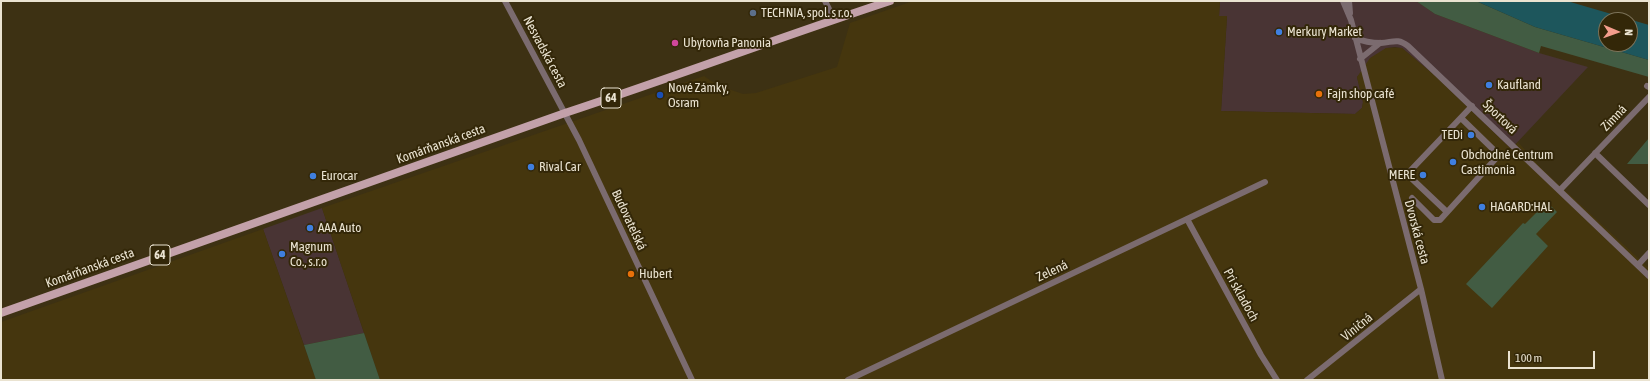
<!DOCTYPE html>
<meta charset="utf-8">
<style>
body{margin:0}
#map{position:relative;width:1650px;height:381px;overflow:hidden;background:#3d3113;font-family:"Asap Condensed",sans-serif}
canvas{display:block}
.frame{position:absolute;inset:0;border:2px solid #eae3d1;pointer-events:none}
.north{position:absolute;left:1598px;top:12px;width:40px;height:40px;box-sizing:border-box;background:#332708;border:1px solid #7c7258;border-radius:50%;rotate:92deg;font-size:11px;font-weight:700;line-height:16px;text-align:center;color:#eae3d1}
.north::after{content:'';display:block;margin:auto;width:14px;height:18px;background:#f49d8c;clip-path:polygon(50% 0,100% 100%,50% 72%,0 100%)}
.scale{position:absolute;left:1508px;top:351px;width:87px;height:18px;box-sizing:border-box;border:2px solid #eae3d1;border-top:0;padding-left:5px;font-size:12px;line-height:14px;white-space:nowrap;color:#eae3d1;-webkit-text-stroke:3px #332708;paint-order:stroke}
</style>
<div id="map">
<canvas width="1650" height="381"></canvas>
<div class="frame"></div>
<div class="north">N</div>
<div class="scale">100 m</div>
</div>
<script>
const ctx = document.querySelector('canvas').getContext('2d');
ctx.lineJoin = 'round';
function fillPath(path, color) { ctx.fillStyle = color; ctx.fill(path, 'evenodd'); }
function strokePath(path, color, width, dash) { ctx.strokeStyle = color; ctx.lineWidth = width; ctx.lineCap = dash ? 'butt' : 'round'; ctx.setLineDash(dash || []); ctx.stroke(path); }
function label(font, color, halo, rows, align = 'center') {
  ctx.font = font + ' "Asap Condensed",sans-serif'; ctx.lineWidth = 4; ctx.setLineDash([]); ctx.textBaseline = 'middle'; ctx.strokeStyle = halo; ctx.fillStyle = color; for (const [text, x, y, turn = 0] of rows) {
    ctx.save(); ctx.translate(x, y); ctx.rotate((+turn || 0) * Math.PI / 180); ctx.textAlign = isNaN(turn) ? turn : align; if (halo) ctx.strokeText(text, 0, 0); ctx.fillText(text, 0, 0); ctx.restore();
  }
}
fillPath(new Path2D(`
 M 1220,1 L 1416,1 L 1435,14 L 1539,53 L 1588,67 L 1511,149 L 1434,75 L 1402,48 L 1395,47 L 1386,48 L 1357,77 L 1363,102 L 1362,108 L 1355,114 L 1221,111 L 1227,17 L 1219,16 Z
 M 322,208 L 364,333 L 304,345 L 263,229 Z`), '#493434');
fillPath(new Path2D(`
 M 913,1 L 1220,1 L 1219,16 L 1227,16 L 1221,111 L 1355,114 L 1362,108 L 1363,102 L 1357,77 L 1370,58 L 1386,48 L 1402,48 L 1434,75 L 1511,149 L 1518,142 L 1542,169 L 1649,268 L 1649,380 L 380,380 L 322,208 L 704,76 L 717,85 L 743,94 L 756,93 L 837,67 L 850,23 Z
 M 263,229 L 316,380 L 1,380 L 1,322 Z`), '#45360e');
fillPath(new Path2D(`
 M 1416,1 L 1476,1 L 1535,27 L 1649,60 L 1649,77 L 1541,46 L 1539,53 L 1435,14 Z
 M 1649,138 L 1649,164 L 1627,164 Z
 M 1547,202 L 1557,212 L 1536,234 L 1548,246 L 1492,308 L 1466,284 L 1523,223 L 1525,224 Z
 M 364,333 L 380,380 L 316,380 L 304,345 Z`), '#425c43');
fillPath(new Path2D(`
 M 1476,1 L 1567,1 L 1649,25 L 1649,60 L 1535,27 ZM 1606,20 L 1630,20 L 1630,44 L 1606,44 Z`), '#1d565c');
strokePath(new Path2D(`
 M 505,1 L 579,140 L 692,380
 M 825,1 L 834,19
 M 1343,1 L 1351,20 L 1421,289 L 1442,380
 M 1349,1 L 1350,13
 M 1355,38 C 1362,41 1373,43 1381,43 C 1394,42 1397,38 1408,46 L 1649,276
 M 1360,59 L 1380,43
 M 1647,86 L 1649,87
 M 1595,153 L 1649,205
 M 1411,170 L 1409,176 L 1447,212
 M 1404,176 L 1411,170 L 1472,106
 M 1560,190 L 1649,97
 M 1412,198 L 1434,220 L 1440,220 L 1499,155 L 1461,118
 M 1187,219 L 1261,355 L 1277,380
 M 1638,265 L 1649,253
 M 848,380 L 1265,182
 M 1307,380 L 1421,289`), '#7b6b6f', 6);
strokePath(new Path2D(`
 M 1,313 L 565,113 C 674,77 781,37 890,1`), '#c3a1aa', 8);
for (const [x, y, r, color] of [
 [753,13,4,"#5c6f8a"],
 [1279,32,4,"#3f7fe0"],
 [675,43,4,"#d1479c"],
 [1489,85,4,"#3f7fe0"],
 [1319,94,4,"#e8710a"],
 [660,95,4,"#1a4fb4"],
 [1471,135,4,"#3f7fe0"],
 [1453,162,4,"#3f7fe0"],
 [531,167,4,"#3f7fe0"],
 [1423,175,4,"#3f7fe0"],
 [313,176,4,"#3f7fe0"],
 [1482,207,4,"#3f7fe0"],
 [310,228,4,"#3f7fe0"],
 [282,254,4,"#3f7fe0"],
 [631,274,4,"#e8710a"]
]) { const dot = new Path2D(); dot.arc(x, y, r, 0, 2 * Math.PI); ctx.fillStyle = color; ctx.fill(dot); strokePath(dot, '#332708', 1.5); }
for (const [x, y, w] of [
 [611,98,20],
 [160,255,20]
]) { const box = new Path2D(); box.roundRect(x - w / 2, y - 10, w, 20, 3); ctx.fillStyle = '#332708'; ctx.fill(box); strokePath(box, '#eae3d1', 1); }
label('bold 12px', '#eae3d1', null, [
 ["64",611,98],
 ["64",160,255]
]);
label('13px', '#eae3d1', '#332708', [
 ["TECHNIA, spol. s r.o.",761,13],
 ["Merkury Market",1287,32],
 ["Ubytovňa Panonia",683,43],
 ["Kaufland",1497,85],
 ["Nové Zámky,",668,88],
 ["Osram",668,103],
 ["Fajn shop café",1327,94],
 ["TEDi",1463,135,"right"],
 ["Obchodné Centrum",1461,155],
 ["Castimonia",1461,170],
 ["Rival Car",539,167],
 ["MERE",1415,175,"right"],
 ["Eurocar",321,176],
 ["HAGARD:HAL",1490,207],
 ["AAA Auto",318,228],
 ["Magnum",290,247],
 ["Co., s.r.o",290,262],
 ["Hubert",639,274]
], 'left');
label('13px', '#eae3d1', '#332708', [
 ["Nesvadská cesta",545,52,62],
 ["Športová",1500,117,44],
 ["Zimná",1614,118,-46],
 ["Komárňanská cesta",441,144,-20],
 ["Budovateľská",629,220,65],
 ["Dvorská cesta",1417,232,75],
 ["Komárňanská cesta",90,268,-20],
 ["Zelená",1052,271,-25],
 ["Pri skladoch",1241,295,61],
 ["Viničná",1357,327,-39]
]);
</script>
